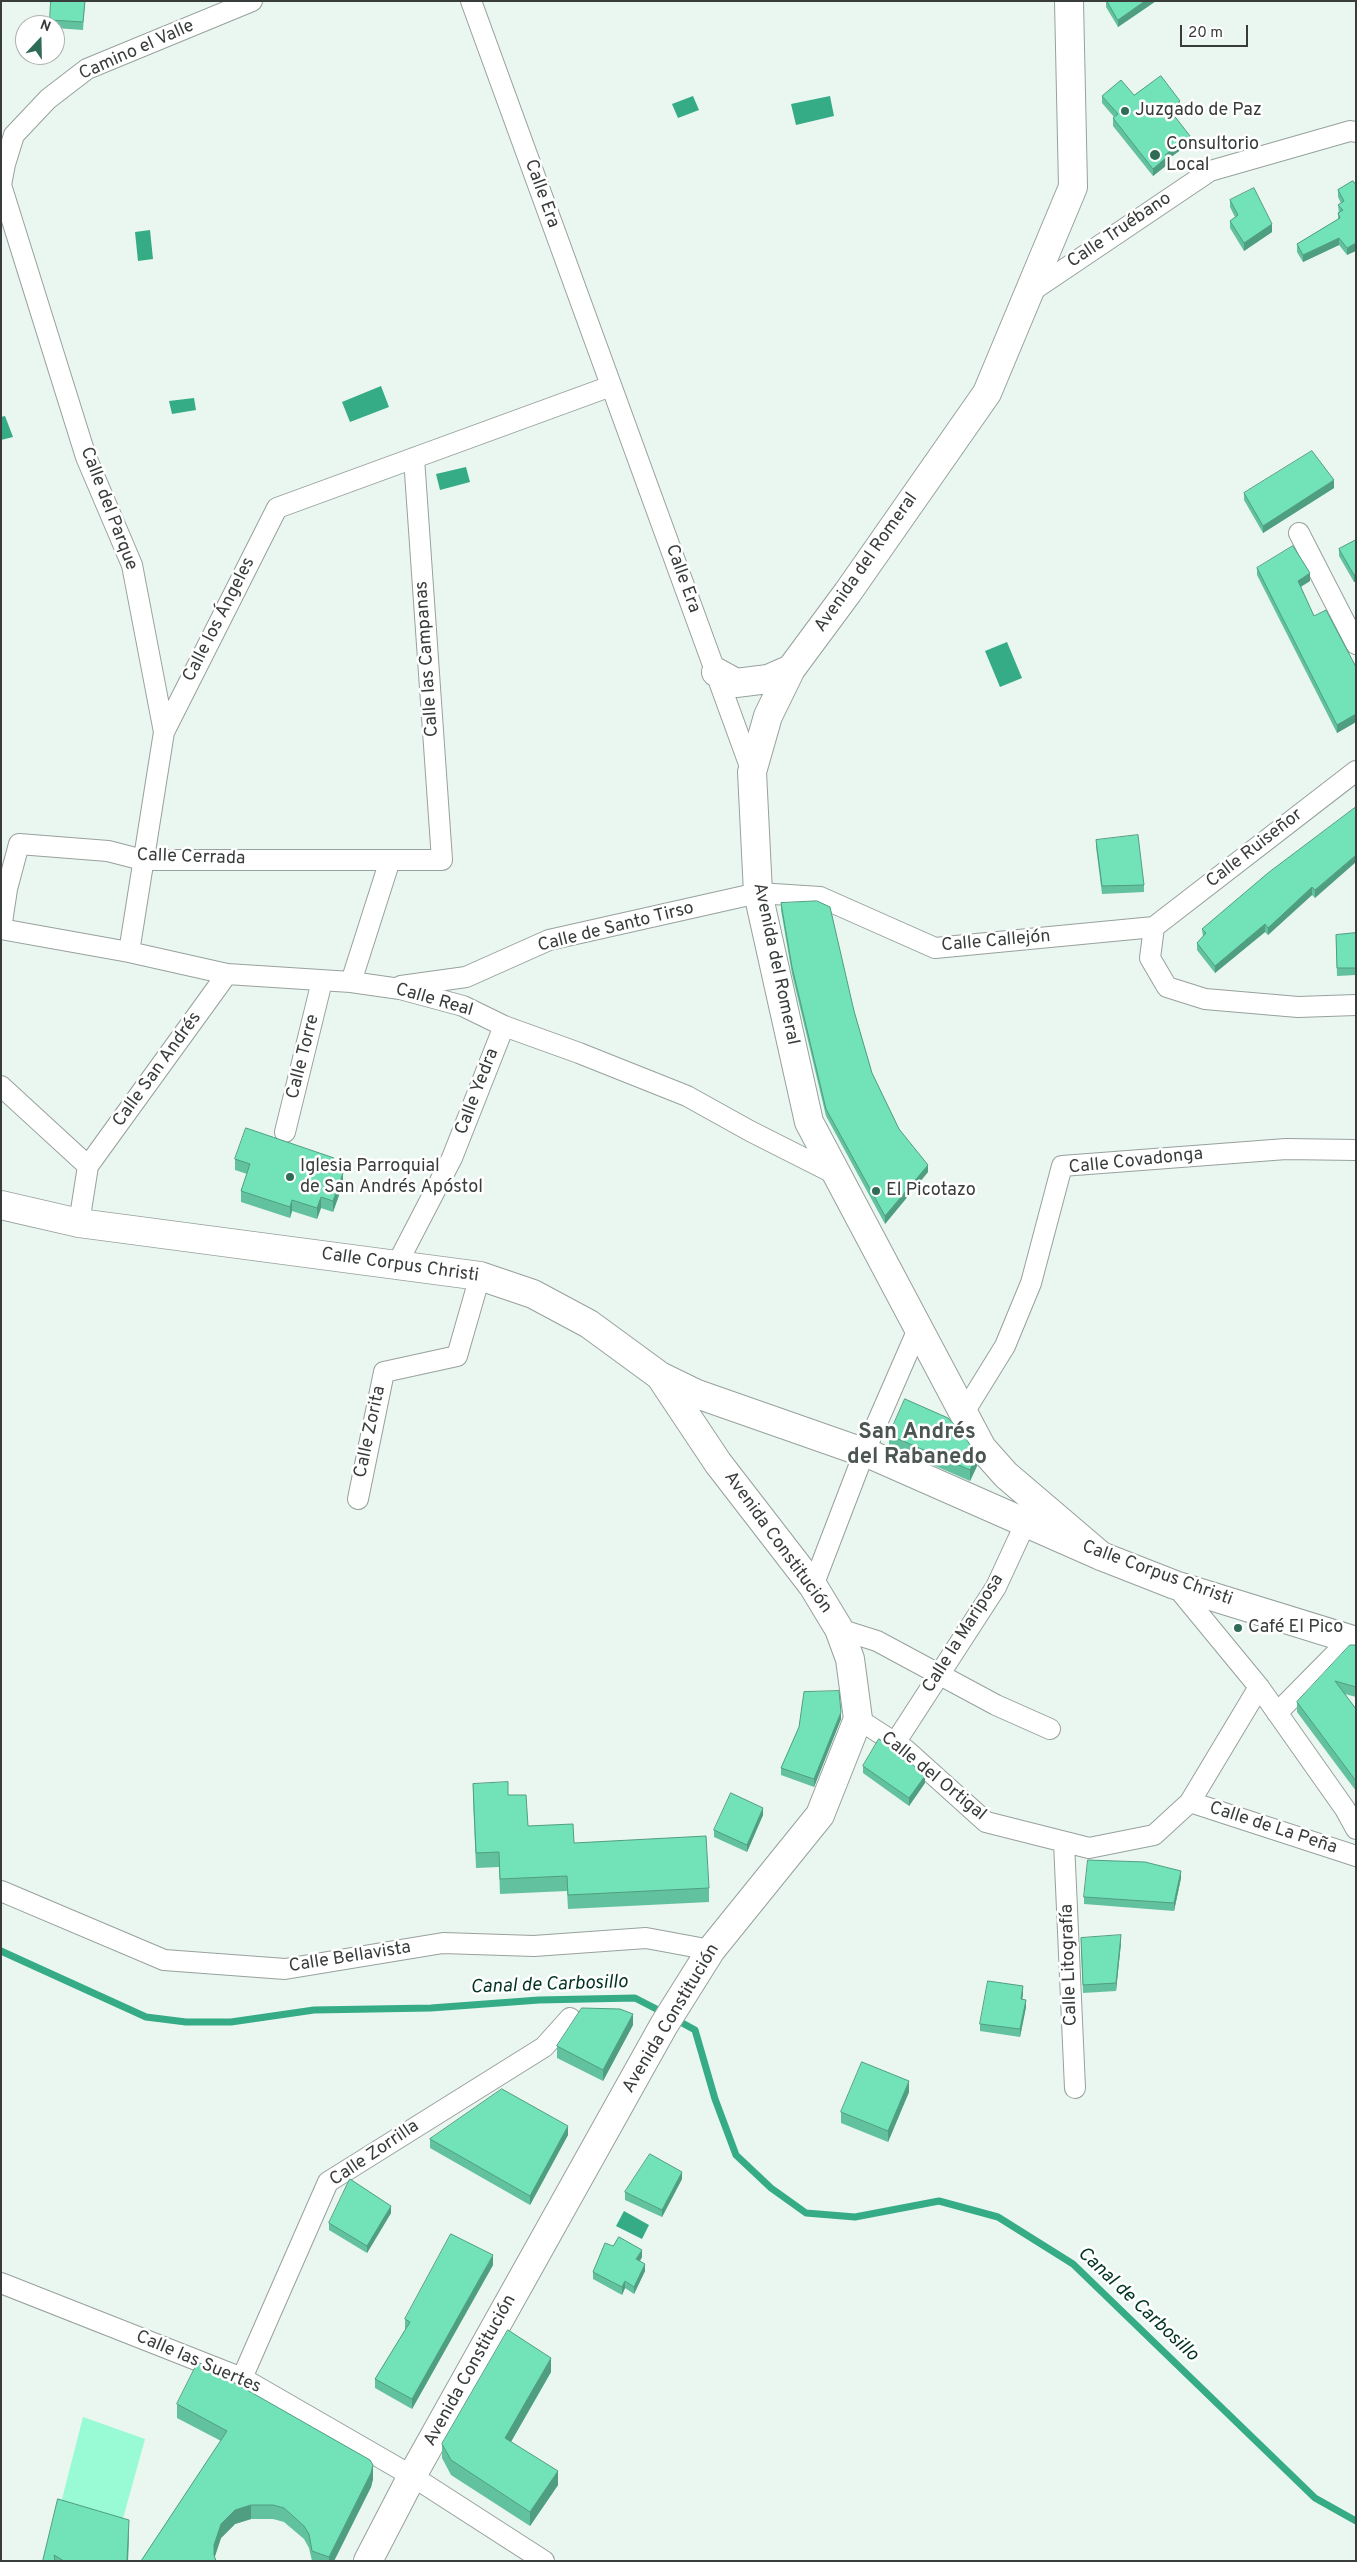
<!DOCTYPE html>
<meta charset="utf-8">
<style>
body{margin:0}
#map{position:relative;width:1357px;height:2562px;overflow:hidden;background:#eaf6f0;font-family:Overpass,sans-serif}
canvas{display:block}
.frame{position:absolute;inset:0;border:2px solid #383c3a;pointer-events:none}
.north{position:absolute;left:15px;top:15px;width:50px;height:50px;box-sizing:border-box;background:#fff;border:1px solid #afb1b0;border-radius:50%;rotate:21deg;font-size:14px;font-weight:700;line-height:20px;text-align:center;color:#383c3a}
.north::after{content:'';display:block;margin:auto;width:18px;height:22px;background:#2f6b56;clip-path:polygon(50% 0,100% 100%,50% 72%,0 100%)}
.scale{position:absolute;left:1180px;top:25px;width:68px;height:22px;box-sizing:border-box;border:2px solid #383c3a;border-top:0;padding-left:6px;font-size:15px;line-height:18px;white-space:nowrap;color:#383c3a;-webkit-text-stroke:4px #fff;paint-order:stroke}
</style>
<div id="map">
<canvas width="1357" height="2562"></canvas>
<div class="frame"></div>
<div class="north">N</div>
<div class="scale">20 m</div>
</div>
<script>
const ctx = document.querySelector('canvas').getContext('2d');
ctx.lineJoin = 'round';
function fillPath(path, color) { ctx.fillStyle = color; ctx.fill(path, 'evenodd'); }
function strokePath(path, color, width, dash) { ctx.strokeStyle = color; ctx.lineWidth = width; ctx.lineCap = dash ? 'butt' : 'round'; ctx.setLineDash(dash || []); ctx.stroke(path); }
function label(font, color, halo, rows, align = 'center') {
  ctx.font = font + ' Overpass,sans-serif'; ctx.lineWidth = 5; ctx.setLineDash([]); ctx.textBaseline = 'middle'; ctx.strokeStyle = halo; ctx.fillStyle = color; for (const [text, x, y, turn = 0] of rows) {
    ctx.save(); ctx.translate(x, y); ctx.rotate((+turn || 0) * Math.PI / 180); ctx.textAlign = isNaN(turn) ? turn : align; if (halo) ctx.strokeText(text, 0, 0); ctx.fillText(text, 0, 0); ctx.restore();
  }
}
fillPath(new Path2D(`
 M 83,2417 L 145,2439 L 122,2522 L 61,2503 Z`), '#98fbd5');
fillPath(new Path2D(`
 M 693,96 L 699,110 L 678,118 L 672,104 Z
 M 830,96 L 834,116 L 796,125 L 791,104 Z
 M 150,230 L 153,259 L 138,261 L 135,232 Z
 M 381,386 L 389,407 L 350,422 L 342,402 Z
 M 194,398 L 196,410 L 172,414 L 169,401 Z
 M 5,416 L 13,437 L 1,440 L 1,417 Z
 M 466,467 L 470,482 L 440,490 L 436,474 Z
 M 1007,642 L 1022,678 L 1000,687 L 985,651 Z
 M 624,2211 L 649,2225 L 642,2239 L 616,2226 Z`), '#35ac86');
strokePath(new Path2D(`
 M 1,1951 L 146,2017 L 186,2022 L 231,2022 L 314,2010 L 431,2008 L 539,2000 L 635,1998 L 666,2014
 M 675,2019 L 695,2030 L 715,2099 L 736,2155 L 771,2188 L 806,2213 L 855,2217 L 939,2201 L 998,2217 L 1073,2264 L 1315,2498 L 1356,2521`), '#35ac86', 7);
const street = new Path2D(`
 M 471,1 L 752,772
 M 1029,293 L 1210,171 L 1350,131 L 1356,132
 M 1299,533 L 1356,644
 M 164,732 L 277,508 L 611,386
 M 1154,927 L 1356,771
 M 1154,927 L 1150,958 L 1167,987 L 1205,999 L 1298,1007 L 1356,1005
 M 1,929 L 7,889 L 19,844 L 108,851 L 143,860 L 442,860 L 414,458
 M 1,929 L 129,952 L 227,974 L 351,982 L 400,989 L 463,1006 L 504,1026 L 579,1053 L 687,1096 L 750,1131 L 837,1175
 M 129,952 L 164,732 L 132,565 L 86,457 L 1,185 L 5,164 L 14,135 L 48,99 L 87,69 L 252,1
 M 351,982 L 390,860
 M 401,986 L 466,977 L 549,940 L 758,893 L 820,897 L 935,948 L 1154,927
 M 1,1086 L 88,1166
 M 285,1132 L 322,981
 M 79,1223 L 88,1166 L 227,974
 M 397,1264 L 452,1158 L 504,1026
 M 963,1414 L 1005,1346 L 1031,1283 L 1062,1166 L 1286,1149 L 1356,1150
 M 358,1499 L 384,1372 L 457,1356 L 480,1276
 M 1175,1585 L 1259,1687 L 1345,1809 L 1356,1829
 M 813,1586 L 864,1453 L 918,1329
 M 839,1629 L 877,1641 L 996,1705 L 1050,1729
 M 1277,1713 L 1350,1639
 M 858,1719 L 906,1750 L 986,1822 L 1089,1848 L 1154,1835 L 1190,1802 L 1259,1687
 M 895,1743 L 996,1587 L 1026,1522
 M 1190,1802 L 1356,1856
 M 1064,1842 L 1075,2088
 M 1,1891 L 164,1960 L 285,1969 L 443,1943 L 534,1946 L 646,1938 L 711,1950
 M 1,2283 L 242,2378 L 412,2476 L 544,2561
 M 242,2378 L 328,2182 L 544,2047 L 570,2018`);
const secondary = new Path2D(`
 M 1069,1 L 1073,187 L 987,393 L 848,592 L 791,669 L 768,716 L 752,772 L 758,893 L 809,1122 L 982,1448 L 1006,1475 L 1101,1556
 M 716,672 L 736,683 L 768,679 L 791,669
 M 1,1205 L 79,1223 L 480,1276 L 533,1294 L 589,1324 L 660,1376 L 697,1394 L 874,1456 L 1101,1556 L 1175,1585 L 1356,1641
 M 368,2561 L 412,2476 L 664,2025 L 711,1950 L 820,1815 L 858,1719 L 850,1659 L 839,1629 L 813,1586 L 718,1463 L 660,1376`);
strokePath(street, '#97a19d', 22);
strokePath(secondary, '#97a19d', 30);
strokePath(street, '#fff', 20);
strokePath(secondary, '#fff', 28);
fillPath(new Path2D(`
 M 51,1 L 85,1 L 83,30 L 55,28 L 55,25 L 50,25 Z
 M 1106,1 L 1156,1 L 1118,27 L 1106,7 Z
 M 1134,95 L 1180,108 L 1173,114 L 1190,143 L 1167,160 L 1167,165 L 1153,176 L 1113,126 L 1113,118 L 1114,117 L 1102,103 L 1102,96 Z
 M 1353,181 L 1347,255 L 1339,245 L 1303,262 L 1297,252 L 1297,244 L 1338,219 L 1338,213 L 1339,213 L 1338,205 L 1341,203 L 1338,197 L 1338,190 Z
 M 1230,200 L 1272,232 L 1244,251 L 1230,228 L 1230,221 L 1235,217 L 1230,207 Z
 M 1334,488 L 1263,533 L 1244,500 L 1244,493 Z
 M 1356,540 L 1356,581 L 1354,582 L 1339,556 L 1339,549 Z
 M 1257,568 L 1310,581 L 1301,587 L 1314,616 L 1356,667 L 1356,722 L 1337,733 L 1257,575 Z
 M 1356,807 L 1315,898 L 1312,895 L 1268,935 L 1265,932 L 1215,973 L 1197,950 L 1197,943 L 1203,937 L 1202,929 Z
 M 1096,840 L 1144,885 L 1144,892 L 1102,894 L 1096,847 Z
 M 781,903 L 854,1011 L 872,1073 L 899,1129 L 928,1172 L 885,1224 L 826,1116 L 792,974 L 781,910 Z
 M 1356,933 L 1356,975 L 1337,976 L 1336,935 Z
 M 235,1159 L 334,1169 L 334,1170 L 343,1184 L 333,1212 L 321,1208 L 317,1219 L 292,1211 L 290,1218 L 241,1202 L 241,1191 L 247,1174 L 235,1170 Z
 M 889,1435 L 977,1466 L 970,1481 L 889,1446 Z
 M 1356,1645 L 1356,1697 L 1345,1694 L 1356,1709 L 1356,1791 L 1297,1712 L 1297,1702 Z
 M 841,1719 L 814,1787 L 781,1775 L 781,1768 L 799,1727 Z
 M 863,1766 L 925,1783 L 909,1806 L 863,1773 Z
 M 473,1784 L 508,1795 L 528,1826 L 574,1843 L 709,1888 L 709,1902 L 568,1909 L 567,1891 L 500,1894 L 499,1867 L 476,1868 L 473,1798 Z
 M 763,1815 L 747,1852 L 714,1837 L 714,1830 Z
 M 1181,1878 L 1174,1911 L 1084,1904 L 1084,1897 Z
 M 1121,1943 L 1116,1991 L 1083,1993 L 1081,1946 Z
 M 1023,1994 L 1022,1999 L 1026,2007 L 1020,2037 L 980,2031 L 980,2024 Z
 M 633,2025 L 603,2081 L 557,2058 L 557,2046 Z
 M 909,2092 L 888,2142 L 841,2123 L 841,2112 Z
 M 568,2135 L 530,2205 L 430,2148 L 430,2139 Z
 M 682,2179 L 662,2217 L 625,2200 L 625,2192 Z
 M 391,2213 L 367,2253 L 329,2230 L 329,2223 Z
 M 642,2257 L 640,2261 L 645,2271 L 634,2294 L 625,2288 L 622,2295 L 593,2279 L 593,2272 Z
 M 493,2265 L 412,2409 L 375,2388 L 375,2379 L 406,2329 L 405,2329 L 405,2319 Z
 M 551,2372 L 511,2442 L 558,2485 L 530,2526 L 451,2475 L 442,2458 L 442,2444 Z
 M 177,2404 L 373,2479 L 371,2487 L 334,2561 L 312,2561 L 309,2548 L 304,2539 L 284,2522 L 273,2519 L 251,2519 L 235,2524 L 221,2538 L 215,2556 L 141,2561 L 221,2441 L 177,2418 Z
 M 58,2499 L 129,2534 L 128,2561 L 43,2561 Z`), '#62c29f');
fillPath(new Path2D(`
 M 1145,1 L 1156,1 L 1118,27 L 1118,20 Z
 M 1180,101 L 1180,108 L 1169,117 L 1169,109 Z
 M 1190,136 L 1190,143 L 1167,160 L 1167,165 L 1153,176 L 1153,169 L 1165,155 Z
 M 1272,224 L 1272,232 L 1244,251 L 1244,243 Z
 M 1339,238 L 1339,245 L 1303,262 L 1303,255 Z
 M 1356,243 L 1356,251 L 1347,255 L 1347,248 Z
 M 1334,480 L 1334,488 L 1263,533 L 1263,526 Z
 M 1310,573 L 1310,581 L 1298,588 L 1298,581 Z
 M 1356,574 L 1356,581 L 1354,582 L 1354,575 Z
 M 1356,714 L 1356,722 L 1337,733 L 1337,725 Z
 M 1356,855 L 1356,862 L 1315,898 L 1315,890 Z
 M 1312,887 L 1312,895 L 1268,935 L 1268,928 Z
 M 1265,924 L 1265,932 L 1215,973 L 1215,966 Z
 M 334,1158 L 334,1169 L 330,1180 L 330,1169 Z
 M 928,1165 L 928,1172 L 885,1224 L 885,1216 Z
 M 343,1173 L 343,1184 L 333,1212 L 333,1201 Z
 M 321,1197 L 321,1208 L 317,1219 L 317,1208 Z
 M 292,1200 L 292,1211 L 290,1218 L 290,1207 Z
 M 977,1455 L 977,1466 L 970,1481 L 970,1470 Z
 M 841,1712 L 841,1719 L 814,1787 L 814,1779 Z
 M 925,1776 L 925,1783 L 909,1806 L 909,1798 Z
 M 763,1808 L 763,1815 L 747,1852 L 747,1845 Z
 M 1181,1871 L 1181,1878 L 1174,1911 L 1174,1903 Z
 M 1121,1935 L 1121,1943 L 1116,1991 L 1116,1983 Z
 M 1023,1986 L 1023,1994 L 1021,2007 L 1021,1999 Z
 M 1026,2000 L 1026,2007 L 1020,2037 L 1020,2029 Z
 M 633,2014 L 633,2025 L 603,2081 L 603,2070 Z
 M 909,2081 L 909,2092 L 888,2142 L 888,2131 Z
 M 568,2126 L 568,2135 L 530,2205 L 530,2196 Z
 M 682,2172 L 682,2179 L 662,2217 L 662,2210 Z
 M 391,2206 L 391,2213 L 367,2253 L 367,2246 Z
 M 642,2250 L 642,2257 L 636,2267 L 636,2259 Z
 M 493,2255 L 493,2265 L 412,2409 L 412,2399 Z
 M 645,2264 L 645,2271 L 634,2294 L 634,2287 Z
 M 625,2281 L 625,2288 L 622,2295 L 622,2287 Z
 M 551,2358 L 551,2372 L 505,2452 L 505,2438 Z
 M 373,2465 L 373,2479 L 371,2487 L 334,2561 L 329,2561 L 329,2557 Z
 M 558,2471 L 558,2485 L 530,2526 L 530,2512 Z
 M 251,2505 L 251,2519 L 235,2524 L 221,2538 L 214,2559 L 214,2545 L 221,2524 L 235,2510 Z
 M 129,2520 L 128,2561 L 127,2561 Z`), '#509e82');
const building = new Path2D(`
 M 51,1 L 85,1 L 83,22 L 50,20 Z
 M 1107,1 L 1145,1 L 1118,20 Z
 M 1161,76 L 1180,101 L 1169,109 L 1190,136 L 1165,155 L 1167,157 L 1153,169 L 1113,118 L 1118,114 L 1102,96 L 1121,80 L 1134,95 Z
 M 1353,181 L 1356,185 L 1356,243 L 1347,248 L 1339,238 L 1303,255 L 1297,244 L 1340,218 L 1338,213 L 1343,210 L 1338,205 L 1344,201 L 1338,190 Z
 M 1254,188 L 1272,224 L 1244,243 L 1230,221 L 1238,215 L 1230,200 Z
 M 1312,451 L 1334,480 L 1263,526 L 1244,493 Z
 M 1356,540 L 1356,574 L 1354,575 L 1339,549 Z
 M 1293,546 L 1310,573 L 1298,581 L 1314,616 L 1326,610 L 1356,667 L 1356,714 L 1337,725 L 1257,568 Z
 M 1356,807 L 1356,855 L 1315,890 L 1312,887 L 1268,928 L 1265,924 L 1215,966 L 1197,943 L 1206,933 L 1202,929 L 1268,873 Z
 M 1138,835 L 1144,885 L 1102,886 L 1096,840 Z
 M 817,901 L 830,907 L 854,1011 L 872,1073 L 899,1129 L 928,1165 L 885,1216 L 826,1109 L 792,967 L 781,903 Z
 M 1356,933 L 1356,968 L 1337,968 L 1336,935 Z
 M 246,1128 L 334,1158 L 330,1169 L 343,1173 L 333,1201 L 321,1197 L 317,1208 L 292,1200 L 290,1207 L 241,1191 L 250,1164 L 235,1159 Z
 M 905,1399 L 948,1418 L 962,1433 L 977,1455 L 970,1470 L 889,1435 Z
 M 1350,1645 L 1356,1645 L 1356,1687 L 1335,1681 L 1356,1709 L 1356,1781 L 1297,1702 Z
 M 839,1691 L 841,1712 L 814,1779 L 781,1768 L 799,1727 L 804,1692 Z
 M 879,1739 L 899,1752 L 925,1776 L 909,1798 L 863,1766 Z
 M 508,1782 L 508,1795 L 526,1795 L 528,1826 L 573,1824 L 574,1843 L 706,1836 L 709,1888 L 568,1895 L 567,1876 L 500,1879 L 499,1852 L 476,1853 L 473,1784 Z
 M 731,1793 L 763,1808 L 747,1845 L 714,1830 Z
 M 1088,1860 L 1145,1862 L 1181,1871 L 1174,1903 L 1084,1897 Z
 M 1121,1935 L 1116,1983 L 1083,1985 L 1081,1938 Z
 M 988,1981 L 1023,1986 L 1021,1999 L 1026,2000 L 1020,2029 L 980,2024 Z
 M 582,2008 L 620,2009 L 633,2014 L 603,2070 L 557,2046 Z
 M 862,2062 L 909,2081 L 888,2131 L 841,2112 Z
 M 502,2089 L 568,2126 L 530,2196 L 430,2139 Z
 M 650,2154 L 682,2172 L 662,2210 L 625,2192 Z
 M 350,2179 L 391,2206 L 367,2246 L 329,2223 Z
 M 451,2234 L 493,2255 L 412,2399 L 375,2379 L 410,2322 L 405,2319 Z
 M 619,2237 L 642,2250 L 636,2259 L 645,2264 L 634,2287 L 625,2281 L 622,2287 L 593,2272 L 605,2243 L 613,2246 Z
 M 508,2330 L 551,2358 L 505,2438 L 558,2471 L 530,2512 L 451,2460 L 442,2444 Z
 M 198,2362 L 370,2460 L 373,2465 L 371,2473 L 329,2557 L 312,2551 L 309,2534 L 304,2526 L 284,2508 L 273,2505 L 251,2505 L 235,2510 L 221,2524 L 214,2545 L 214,2555 L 216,2561 L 141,2561 L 227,2431 L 177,2404 Z
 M 58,2499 L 129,2520 L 127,2561 L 64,2561 L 54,2555 L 55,2561 L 43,2561 Z`);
fillPath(building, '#72e2b9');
strokePath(building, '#509e82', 1);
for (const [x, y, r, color] of [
 [1125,111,5,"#2f6b56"],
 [1155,155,6,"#2f6b56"],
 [290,1177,5,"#2f6b56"],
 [876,1191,5,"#2f6b56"],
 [1238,1628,5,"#2f6b56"]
]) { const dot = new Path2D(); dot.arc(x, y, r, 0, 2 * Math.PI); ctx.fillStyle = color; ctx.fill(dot); strokePath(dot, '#fff', 2); }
label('18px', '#383c3a', '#fff', [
 ["Camino el Valle",137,51,-24],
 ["Calle Era",541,194,70],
 ["Calle Truébano",1120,231,-34],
 ["Calle del Parque",108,509,69],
 ["Avenida del Romeral",867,563,-55],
 ["Calle Era",682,579,70],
 ["Calle los Ángeles",220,620,-63],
 ["Calle las Campanas",428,659,-94],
 ["Calle Ruiseñor",1255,849,-38],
 ["Calle Cerrada",191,858,2],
 ["Calle de Santo Tirso",616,928,-14],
 ["Calle Callejón",996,942,-5],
 ["Avenida del Romeral",775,964,78],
 ["Calle Real",434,1001,16],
 ["Calle Torre",304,1057,-76],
 ["Calle San Andrés",158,1070,-54],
 ["Calle Yedra",478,1092,-69],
 ["Calle Covadonga",1136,1162,-6],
 ["Calle Corpus Christi",400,1266,8],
 ["Calle Zorita",371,1432,-78],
 ["Avenida Constitución",777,1543,54],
 ["Calle Corpus Christi",1157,1574,20],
 ["Calle la Mariposa",964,1634,-58],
 ["Calle del Ortigal",933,1777,39],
 ["Calle de La Peña",1273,1829,18],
 ["Calle Bellavista",350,1958,-9],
 ["Calle Litografía",1070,1965,-92],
 ["Avenida Constitución",672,2019,-59],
 ["Calle Zorrilla",375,2154,-34],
 ["Calle las Suertes",198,2363,23],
 ["Avenida Constitución",471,2371,-61]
]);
label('18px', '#383c3a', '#fff', [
 ["Juzgado de Paz",1135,111],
 ["Consultorio",1166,145],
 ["Local",1166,166],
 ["Iglesia Parroquial",300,1167],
 ["de San Andrés Apóstol",300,1188],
 ["El Picotazo",886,1191],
 ["Café El Pico",1248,1628]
], 'left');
label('italic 19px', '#003323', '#fff', [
 ["Canal de Carbosillo",549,1986,-2],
 ["Canal de Carbosillo",1137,2305,43]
]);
label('bold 22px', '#4b5551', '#fff', [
 ["San Andrés",917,1434],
 ["del Rabanedo",917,1459]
]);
</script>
